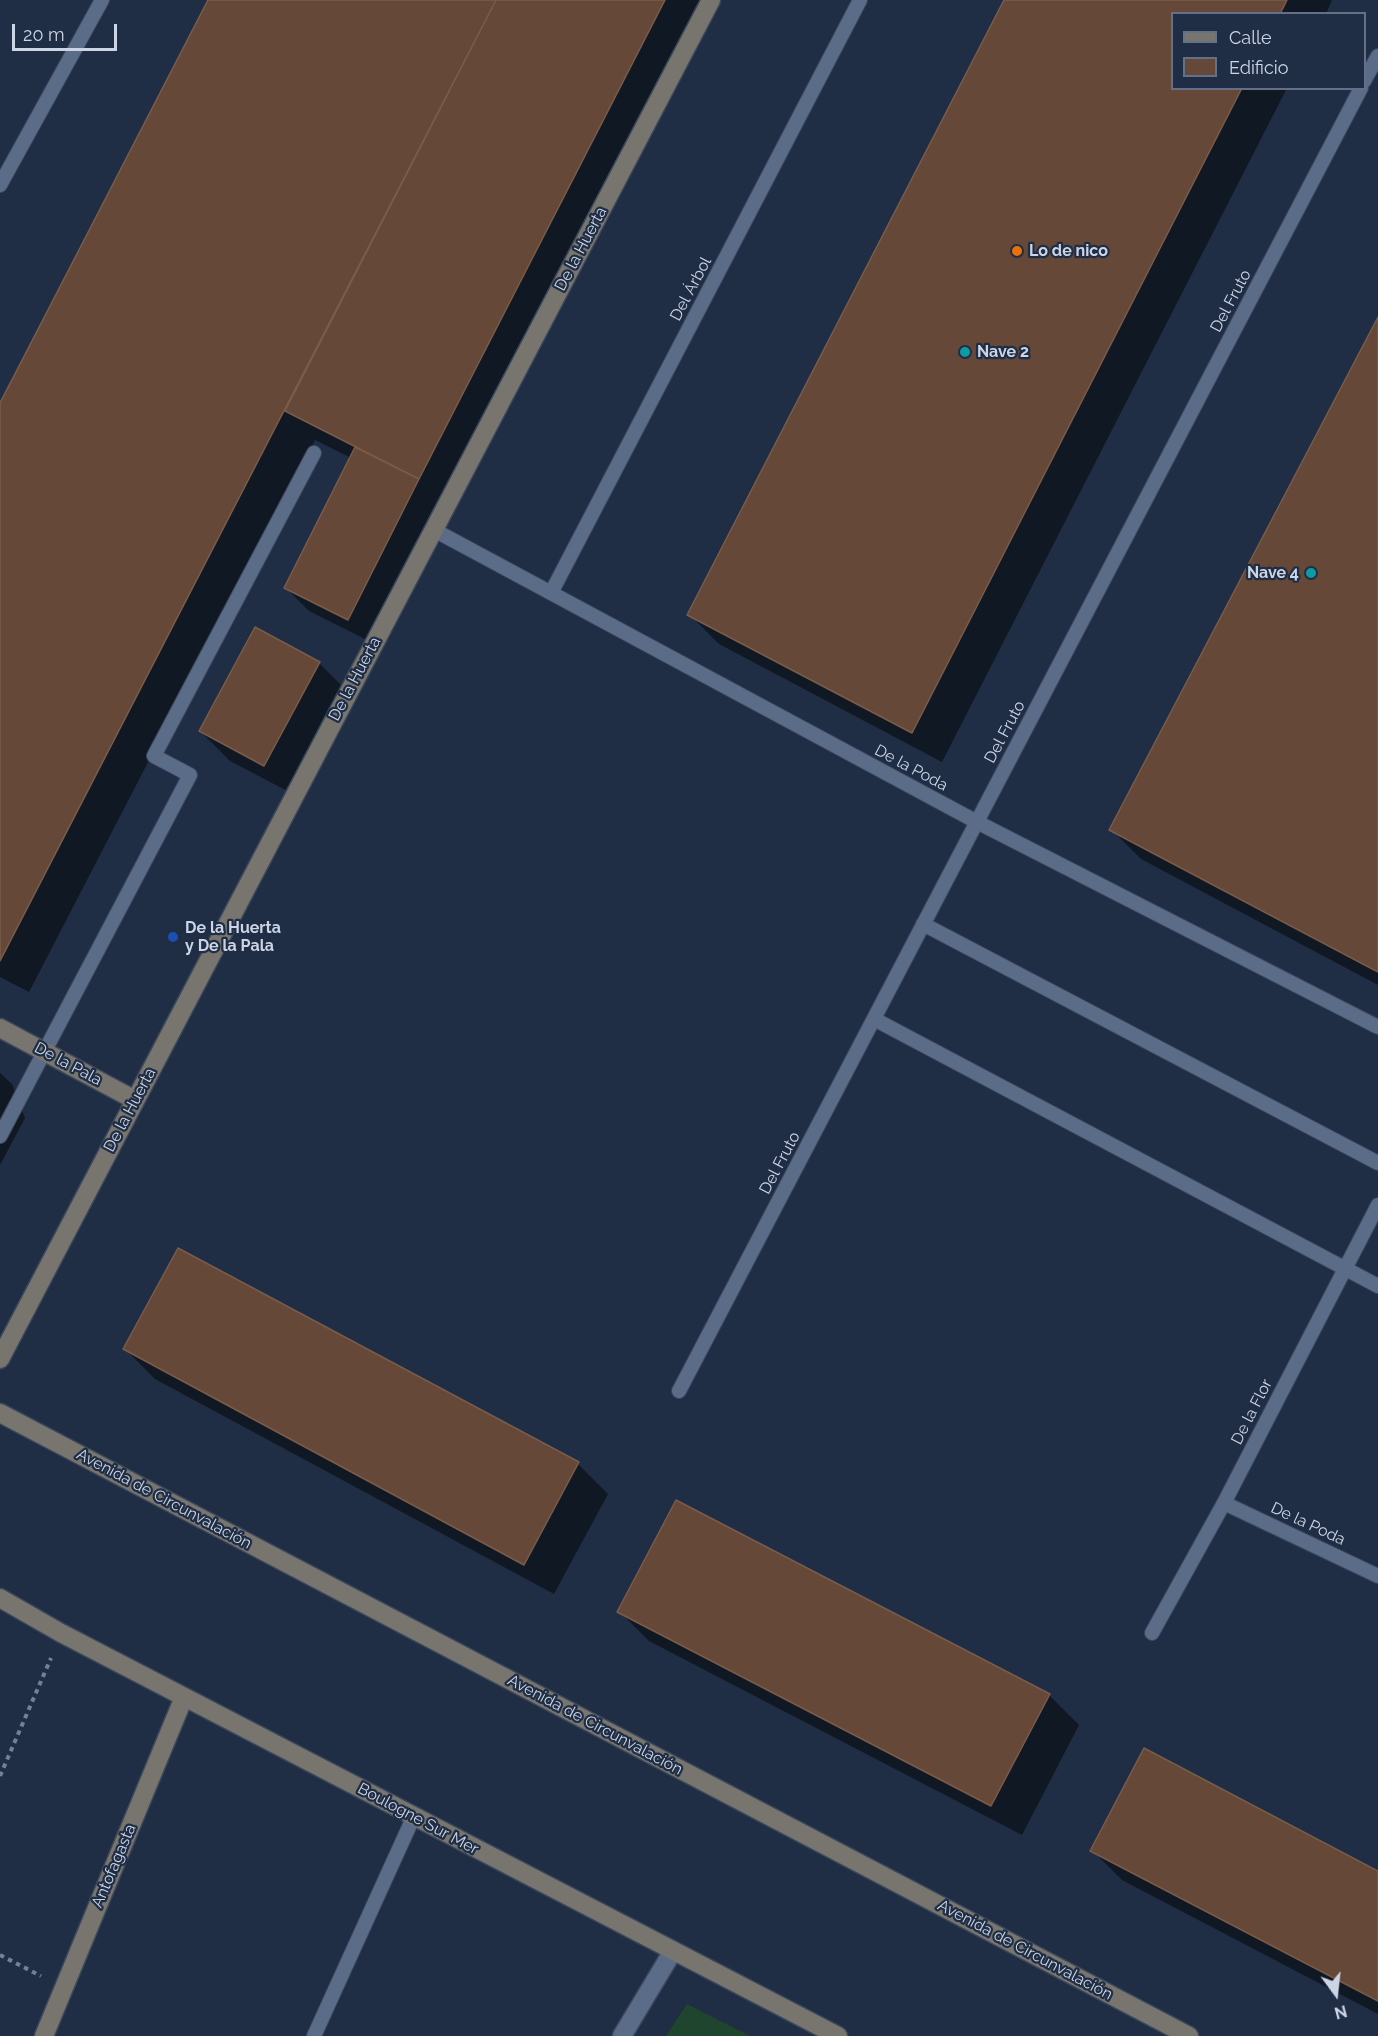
<!DOCTYPE html>
<meta charset="utf-8">
<style>
body{margin:0}
#map{position:relative;width:1378px;height:2036px;overflow:hidden;background:#1f2d45;font-family:Raleway,sans-serif}
canvas{display:block}
.legend{position:absolute;left:1171px;top:12px;width:195px;height:78px;box-sizing:border-box;background:#1f2d45;border:2px solid #647085;margin:0;padding:8px 10px;list-style:none;font-size:18px;color:#ccd5e5}
.legend li{display:flex;align-items:center;gap:12px;height:30px}
.legend b{width:30px;border:2px solid #647085}
.north{position:absolute;left:1306px;top:1964px;width:60px;height:60px;-webkit-text-stroke:4px #1f2d45;paint-order:stroke;rotate:165deg;font-size:16px;font-weight:700;line-height:24px;text-align:center;color:#ccd5e5}
.north::after{content:'';display:block;margin:auto;width:21px;height:27px;background:#ccd5e5;clip-path:polygon(50% 0,100% 100%,50% 72%,0 100%)}
.scale{position:absolute;left:12px;top:24px;width:105px;height:27px;box-sizing:border-box;border:3px solid #ccd5e5;border-top:0;padding-left:8px;font-size:18px;line-height:21px;white-space:nowrap;color:#ccd5e5;-webkit-text-stroke:4px #1f2d45;paint-order:stroke}
</style>
<div id="map">
<canvas width="1378" height="2036"></canvas>
<ul class="legend">
<li><b style="height:8px;background:#77756e"></b>Calle</li>
<li><b style="height:16px;background:#654837"></b>Edificio</li>
</ul>
<div class="north">N</div>
<div class="scale">20 m</div>
</div>
<script>
const ctx = document.querySelector('canvas').getContext('2d');
ctx.lineJoin = 'round';
function fillPath(path, color) { ctx.fillStyle = color; ctx.fill(path, 'evenodd'); }
function strokePath(path, color, width, dash) { ctx.strokeStyle = color; ctx.lineWidth = width; ctx.lineCap = dash ? 'butt' : 'round'; ctx.setLineDash(dash || []); ctx.stroke(path); }
function label(font, color, halo, rows, align = 'center') {
  ctx.font = font + ' Raleway,sans-serif'; ctx.lineWidth = 4.5; ctx.setLineDash([]); ctx.textBaseline = 'middle'; ctx.strokeStyle = halo; ctx.fillStyle = color; for (const [text, x, y, turn = 0] of rows) {
    ctx.save(); ctx.translate(x, y); ctx.rotate((+turn || 0) * Math.PI / 180); ctx.textAlign = isNaN(turn) ? turn : align; if (halo) ctx.strokeText(text, 0, 0); ctx.fillText(text, 0, 0); ctx.restore();
  }
}
fillPath(new Path2D(`
 M 687,2004 L 750,2036 L 666,2036 Z`), '#20452f');
fillPath(new Path2D(`
 M 210,0 L 705,0 L 371,642 L 309,611 L 286,588 L 351,458 L 315,440 L 29,992 L 0,977 L 0,406 Z
 M 1006,0 L 1332,0 L 1326,14 L 1172,14 L 1172,88 L 1287,88 L 942,762 L 719,644 L 689,614 Z
 M 1378,320 L 1378,985 L 1141,859 L 1111,829 Z
 M 319,663 L 349,693 L 295,795 L 230,761 L 200,731 Z
 M 0,1073 L 12,1084 L 25,1118 L 0,1165 Z
 M 125,1349 L 578,1464 L 608,1494 L 554,1594 L 155,1379 Z
 M 619,1611 L 1049,1695 L 1079,1725 L 1022,1835 L 649,1641 Z
 M 1092,1850 L 1378,1873 L 1378,2014 L 1122,1880 Z`), '#0007');
const building = new Path2D(`
 M 208,0 L 496,0 L 0,961 L 0,403 Z
 M 496,0 L 665,0 L 419,479 L 285,411 Z
 M 1004,0 L 1287,0 L 1280,14 L 1172,14 L 1172,88 L 1242,88 L 912,733 L 687,615 Z
 M 1378,317 L 1378,972 L 1109,830 Z
 M 355,447 L 419,479 L 348,620 L 284,588 Z
 M 255,627 L 320,662 L 264,766 L 199,731 Z
 M 178,1248 L 579,1462 L 524,1565 L 123,1349 Z
 M 676,1500 L 1050,1694 L 991,1806 L 617,1612 Z
 M 1144,1748 L 1378,1871 L 1378,2001 L 1090,1851 Z`);
fillPath(building, '#654837');
strokePath(building, '#7a5c4a', 1.5);
const lane = new Path2D(`
 M 1364,81 L 1378,56
 M 0,185 L 102,0
 M 434,530 L 977,822 L 1378,1027
 M 551,593 L 860,0
 M 923,924 L 1378,1163
 M 874,1019 L 1378,1286
 M 0,1136 L 190,775 L 154,756 L 314,453
 M 679,1391 L 1361,88
 M 1224,1503 L 1378,1576
 M 1152,1633 L 1224,1503 L 1378,1205
 M 314,2036 L 414,1816`);
const street = new Path2D(`
 M 622,2036 L 673,1951`);
const secondary = new Path2D(`
 M 0,1028 L 135,1100
 M 0,1359 L 711,0
 M 0,1413 L 1189,2036
 M 0,1598 L 61,1633 L 838,2036
 M 44,2036 L 184,1697`);
strokePath(lane, '#3b475b', 16);
strokePath(street, '#3b475b', 21);
strokePath(secondary, '#3b475b', 21);
strokePath(new Path2D(`
 M 0,1776 L 51,1658
 M 0,1955 L 41,1976`), '#758094', 4, [4.5, 4.5]);
strokePath(lane, '#5b6c88', 14);
strokePath(street, '#5b6c88', 18);
strokePath(secondary, '#77756e', 18);
for (const [x, y, r, color] of [
 [1017,251,6,"#e8710a"],
 [965,352,6,"#0f9aa8"],
 [1311,573,6,"#0f9aa8"],
 [173,937,6,"#1a4fb4"]
]) { const dot = new Path2D(); dot.arc(x, y, r, 0, 2 * Math.PI); ctx.fillStyle = color; ctx.fill(dot); strokePath(dot, '#1f2d45', 2); }
label('16px', '#ccd5e5', '#1f2d45', [
 ["De la Huerta",581,249,-62],
 ["Del Árbol",691,289,-62],
 ["Del Fruto",1231,301,-62],
 ["De la Huerta",355,679,-62],
 ["Del Fruto",1005,732,-62],
 ["De la Poda",911,768,28],
 ["De la Pala",68,1064,28],
 ["De la Huerta",130,1110,-62],
 ["Del Fruto",780,1163,-62],
 ["De la Flor",1252,1412,-63],
 ["Avenida de Circunvalación",164,1499,28],
 ["De la Poda",1308,1524,25],
 ["Avenida de Circunvalación",595,1725,28],
 ["Boulogne Sur Mer",418,1819,28],
 ["Antofagasta",114,1866,-67],
 ["Avenida de Circunvalación",1025,1950,28]
]);
label('bold 16px', '#ccd5e5', '#1f2d45', [
 ["Lo de nico",1029,251],
 ["Nave 2",977,352],
 ["Nave 4",1299,573,"right"],
 ["De la Huerta",185,928],
 ["y De la Pala",185,946]
], 'left');
</script>
